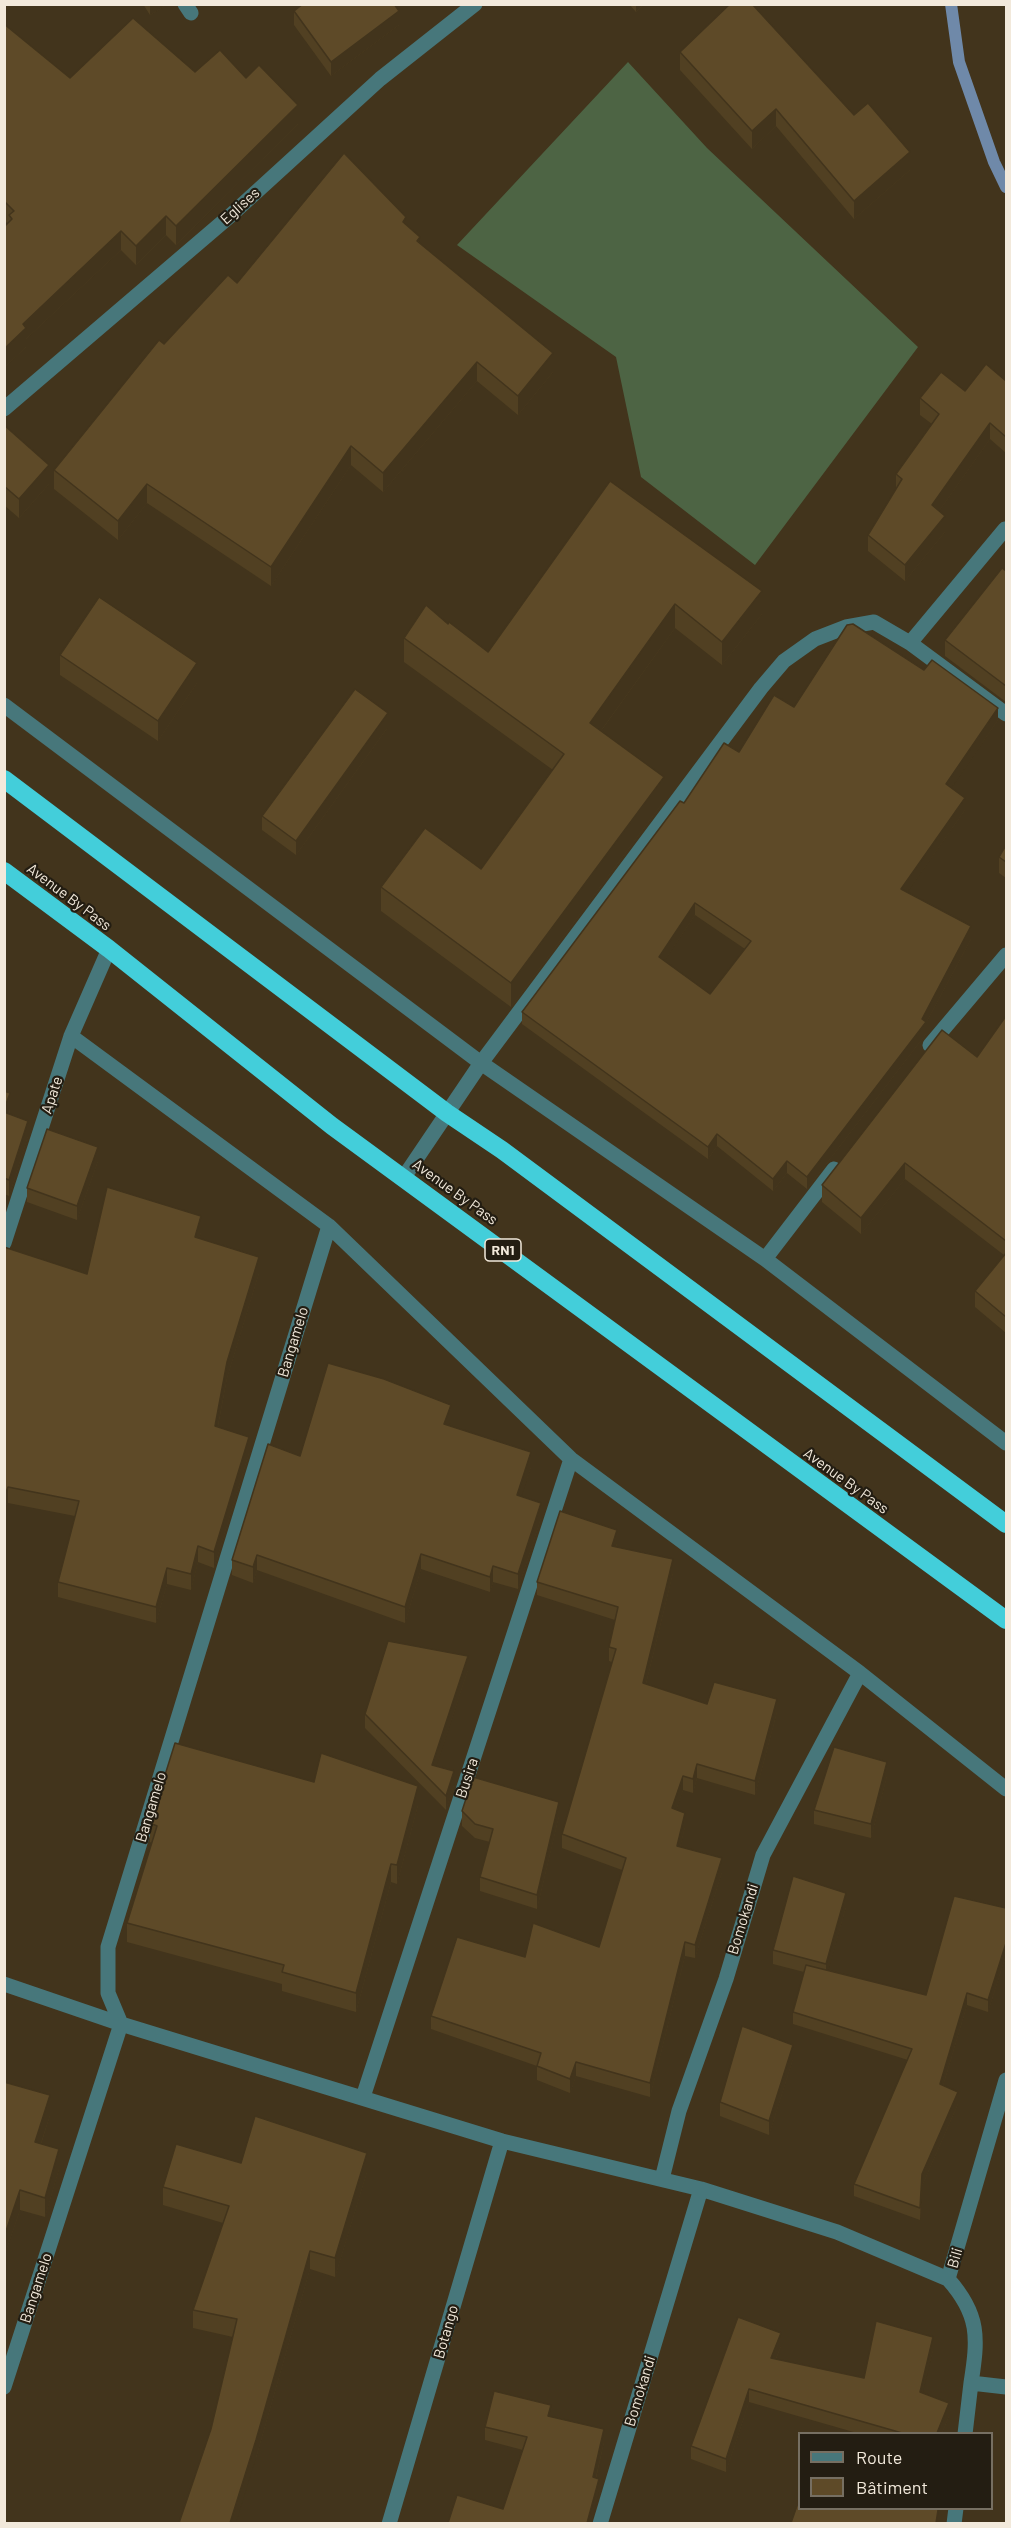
<!DOCTYPE html>
<meta charset="utf-8">
<style>
body{margin:0}
#map{position:relative;width:1011px;height:2528px;overflow:hidden;background:#42341c;font-family:Barlow,sans-serif}
canvas{display:block}
.frame{position:absolute;inset:0;border:6px solid #f2e9db;pointer-events:none}
.legend{position:absolute;left:798px;top:2432px;width:195px;height:78px;box-sizing:border-box;background:#231d12;border:2px solid #766f62;margin:0;padding:8px 10px;list-style:none;font-size:18px;color:#f2e9db}
.legend li{display:flex;align-items:center;gap:12px;height:30px}
.legend b{width:30px;border:2px solid #766f62}
</style>
<div id="map">
<canvas width="1011" height="2528"></canvas>
<div class="frame"></div>
<ul class="legend">
<li><b style="height:8px;background:#47777b"></b>Route</li>
<li><b style="height:16px;background:#5e4a28"></b>Bâtiment</li>
</ul>
</div>
<script>
const ctx = document.querySelector('canvas').getContext('2d');
ctx.lineJoin = 'round';
function fillPath(path, color) { ctx.fillStyle = color; ctx.fill(path, 'evenodd'); }
function strokePath(path, color, width, dash) { ctx.strokeStyle = color; ctx.lineWidth = width; ctx.lineCap = dash ? 'butt' : 'round'; ctx.setLineDash(dash || []); ctx.stroke(path); }
function label(font, color, halo, rows, align = 'center') {
  ctx.font = font + ' Barlow,sans-serif'; ctx.lineWidth = 4.5; ctx.setLineDash([]); ctx.textBaseline = 'middle'; ctx.strokeStyle = halo; ctx.fillStyle = color; for (const [text, x, y, turn = 0] of rows) {
    ctx.save(); ctx.translate(x, y); ctx.rotate((+turn || 0) * Math.PI / 180); ctx.textAlign = isNaN(turn) ? turn : align; if (halo) ctx.strokeText(text, 0, 0); ctx.fillText(text, 0, 0); ctx.restore();
  }
}
fillPath(new Path2D(`
 M 628,62 L 707,148 L 918,347 L 755,565 L 641,477 L 616,357 L 457,245 Z`), '#4d6444');
strokePath(new Path2D(`
 M 951,4 L 959,62 L 994,162 L 1006,187`), '#6f89a9', 12);
strokePath(new Path2D(`
 M 185,4 L 191,13
 M 4,409 L 231,215 L 380,79 L 475,4
 M 910,643 L 1005,529
 M 4,705 L 481,1063 L 765,1259 L 1006,1443
 M 71,1036 L 329,1226 L 571,1459 L 860,1673 L 1006,1789
 M 930,1045 L 1006,955
 M 404,1177 L 481,1063 L 761,688 L 784,661 L 815,639 L 846,627 L 874,622 L 910,643 L 1006,714
 M 4,1243 L 71,1036 L 109,949
 M 765,1259 L 834,1169
 M 4,1984 L 121,2024 L 502,2141 L 701,2189 L 837,2232 L 948,2279
 M 363,2097 L 571,1459
 M 662,2179 L 679,2111 L 726,1979 L 763,1855 L 860,1673
 M 971,2383 L 1006,2387
 M 4,2387 L 121,2024 L 108,1993 L 108,1947 L 329,1226
 M 965,2434 C 967,2417 969,2400 971,2383 C 978,2338 980,2315 948,2279 L 1006,2080
 M 389,2524 L 502,2141
 M 600,2524 L 701,2189
 M 954,2524 L 956,2508`), '#47777b', 15);
strokePath(new Path2D(`
 M 4,779 L 447,1113 L 502,1150 L 1006,1524
 M 4,871 L 109,949 L 332,1126 L 1006,1620`), '#43ceda', 18);
fillPath(new Path2D(`
 M 143,4 L 168,4 L 150,15 Z
 M 629,4 L 644,4 L 636,12 Z
 M 294,11 L 399,25 L 331,76 L 294,25 Z
 M 4,24 L 70,78 L 195,72 L 246,78 L 298,124 L 176,245 L 166,235 L 136,265 L 121,250 L 26,339 L 26,347 L 4,368 L 4,227 L 8,224 L 4,220 Z
 M 680,52 L 854,115 L 910,170 L 854,219 L 776,126 L 752,149 L 680,70 Z
 M 406,224 L 420,243 L 553,372 L 518,415 L 477,381 L 383,492 L 351,465 L 271,586 L 147,503 L 118,540 L 54,489 L 54,470 L 164,344 L 237,283 Z
 M 1006,381 L 1006,453 L 990,439 L 939,511 L 945,532 L 905,581 L 868,551 L 868,535 L 896,489 L 896,474 L 932,424 L 920,415 L 920,398 L 965,391 Z
 M 4,425 L 49,484 L 19,518 L 4,505 Z
 M 610,481 L 762,614 L 722,665 L 675,628 L 601,731 L 664,801 L 511,1007 L 381,911 L 381,887 L 481,869 L 553,770 L 404,662 L 404,638 L 448,624 L 488,652 Z
 M 1006,571 L 1006,702 L 945,656 L 945,640 Z
 M 60,655 L 197,683 L 158,741 L 60,675 Z
 M 794,707 L 998,720 L 951,788 L 965,810 L 907,892 L 971,939 L 926,1023 L 926,1034 L 807,1189 L 787,1173 L 773,1191 L 717,1146 L 708,1159 L 522,1024 L 522,1012 L 684,803 L 739,752 ZM 695,915 L 745,949 L 710,994 L 664,961 Z
 M 388,727 L 296,855 L 262,830 L 262,816 Z
 M 1006,845 L 1006,878 L 999,873 L 999,857 Z
 M 1006,1016 L 1006,1333 L 975,1307 L 975,1291 L 1004,1255 L 905,1179 L 861,1234 L 822,1202 L 822,1185 L 977,1057 Z
 M 4,1091 L 10,1109 L 9,1114 L 28,1136 L 9,1196 L 4,1194 Z
 M 98,1161 L 77,1220 L 27,1202 L 27,1188 Z
 M 201,1232 L 199,1238 L 259,1273 L 227,1378 L 218,1426 L 249,1453 L 214,1568 L 198,1562 L 191,1590 L 167,1584 L 156,1623 L 58,1597 L 58,1582 L 75,1516 L 8,1503 L 4,1247 L 87,1274 Z
 M 451,1421 L 449,1425 L 531,1467 L 521,1496 L 541,1518 L 518,1589 L 493,1582 L 490,1592 L 421,1569 L 405,1623 L 257,1570 L 253,1583 L 232,1575 L 232,1560 L 300,1456 Z
 M 617,1543 L 616,1547 L 673,1573 L 646,1684 L 707,1704 L 777,1712 L 755,1795 L 697,1778 L 693,1793 L 683,1790 L 676,1810 L 685,1827 L 680,1847 L 722,1872 L 695,1958 L 685,1956 L 650,2097 L 576,2076 L 570,2093 L 537,2080 L 537,2066 L 431,2029 L 431,2016 L 525,1957 L 599,1947 L 622,1870 L 562,1848 L 562,1834 L 612,1662 L 609,1661 L 609,1647 L 615,1620 L 537,1595 L 537,1582 Z
 M 468,1670 L 436,1766 L 454,1785 L 446,1810 L 365,1728 L 365,1714 Z
 M 887,1776 L 871,1838 L 814,1824 L 814,1810 Z
 M 314,1782 L 418,1805 L 397,1884 L 391,1882 L 356,2012 L 282,1991 L 282,1984 L 127,1942 L 127,1923 L 152,1843 L 150,1842 L 150,1823 Z
 M 462,1811 L 559,1816 L 537,1909 L 480,1891 L 480,1877 L 490,1842 L 475,1838 L 462,1826 Z
 M 846,1907 L 828,1970 L 926,1995 L 1006,1908 L 1006,1955 L 988,2012 L 967,2005 L 943,2086 L 958,2104 L 922,2186 L 920,2220 L 854,2196 L 854,2184 L 908,2060 L 793,2024 L 793,2012 L 804,1972 L 773,1964 L 773,1950 Z
 M 793,2059 L 769,2135 L 720,2116 L 720,2102 Z
 M 4,2082 L 50,2115 L 41,2144 L 59,2169 L 45,2217 L 20,2210 L 4,2257 Z
 M 241,2163 L 367,2172 L 335,2277 L 310,2269 L 256,2458 L 211,2429 L 233,2337 L 193,2328 L 193,2310 L 223,2223 L 163,2205 L 163,2187 Z
 M 781,2346 L 776,2359 L 864,2378 L 933,2350 L 922,2393 L 949,2416 L 942,2433 L 857,2433 L 749,2402 L 726,2472 L 691,2459 L 691,2446 Z
 M 551,2417 L 604,2442 L 596,2478 L 599,2492 L 503,2509 L 523,2450 L 485,2440 L 485,2427 Z`), '#514022');
fillPath(new Path2D(`
 M 150,4 L 168,4 L 150,15 Z
 M 636,4 L 644,4 L 636,12 Z
 M 399,11 L 399,25 L 331,76 L 331,62 Z
 M 298,105 L 298,124 L 176,245 L 176,226 Z
 M 776,109 L 776,126 L 752,149 L 752,131 Z
 M 910,152 L 910,170 L 854,219 L 854,201 Z
 M 166,216 L 166,235 L 136,265 L 136,246 Z
 M 121,231 L 121,250 L 26,339 L 26,347 L 4,368 L 4,349 L 23,324 Z
 M 553,353 L 553,372 L 518,415 L 518,396 Z
 M 477,362 L 477,381 L 383,492 L 383,473 Z
 M 990,423 L 990,439 L 932,521 L 932,505 Z
 M 351,446 L 351,465 L 271,586 L 271,567 Z
 M 49,465 L 49,484 L 19,518 L 19,499 Z
 M 147,484 L 147,503 L 118,540 L 118,521 Z
 M 945,516 L 945,532 L 905,581 L 905,565 Z
 M 762,591 L 762,614 L 722,665 L 722,642 Z
 M 675,604 L 675,628 L 590,746 L 590,723 Z
 M 197,663 L 197,683 L 158,741 L 158,721 Z
 M 998,708 L 998,720 L 946,796 L 946,784 Z
 M 388,713 L 388,727 L 296,855 L 296,841 Z
 M 664,777 L 664,801 L 511,1007 L 511,983 Z
 M 965,798 L 965,810 L 901,901 L 901,889 Z
 M 695,903 L 695,915 L 659,969 L 659,957 Z
 M 971,926 L 971,939 L 926,1023 L 926,1034 L 807,1189 L 807,1177 L 922,1019 Z
 M 10,1093 L 10,1109 L 4,1126 L 4,1110 Z
 M 28,1121 L 28,1136 L 9,1196 L 9,1180 Z
 M 717,1134 L 717,1146 L 708,1159 L 708,1147 Z
 M 98,1147 L 98,1161 L 77,1220 L 77,1206 Z
 M 787,1161 L 787,1173 L 773,1191 L 773,1179 Z
 M 905,1163 L 905,1179 L 861,1234 L 861,1218 Z
 M 201,1216 L 201,1232 L 195,1253 L 195,1237 Z
 M 259,1257 L 259,1273 L 227,1378 L 215,1441 L 215,1426 L 227,1362 Z
 M 451,1405 L 451,1421 L 444,1439 L 444,1424 Z
 M 249,1437 L 249,1453 L 214,1568 L 214,1552 Z
 M 531,1452 L 531,1467 L 517,1510 L 517,1495 Z
 M 8,1487 L 8,1503 L 4,1514 L 4,1499 Z
 M 541,1503 L 541,1518 L 518,1589 L 518,1574 Z
 M 617,1530 L 617,1543 L 612,1559 L 612,1546 Z
 M 198,1546 L 198,1562 L 191,1590 L 191,1574 Z
 M 421,1554 L 421,1569 L 405,1623 L 405,1607 Z
 M 257,1555 L 257,1570 L 253,1583 L 253,1567 Z
 M 673,1559 L 673,1573 L 643,1696 L 643,1683 Z
 M 493,1566 L 493,1582 L 490,1592 L 490,1577 Z
 M 167,1568 L 167,1584 L 156,1623 L 156,1607 Z
 M 468,1656 L 468,1670 L 432,1779 L 432,1765 Z
 M 777,1699 L 777,1712 L 755,1795 L 755,1781 Z
 M 887,1762 L 887,1776 L 871,1838 L 871,1824 Z
 M 697,1764 L 697,1778 L 693,1793 L 693,1779 Z
 M 454,1771 L 454,1785 L 446,1810 L 446,1796 Z
 M 683,1776 L 683,1790 L 672,1822 L 672,1808 Z
 M 418,1786 L 418,1805 L 397,1884 L 397,1865 Z
 M 559,1802 L 559,1816 L 537,1909 L 537,1895 Z
 M 685,1813 L 685,1827 L 677,1860 L 677,1846 Z
 M 722,1858 L 722,1872 L 695,1958 L 695,1945 Z
 M 391,1864 L 391,1882 L 356,2012 L 356,1993 Z
 M 846,1893 L 846,1907 L 826,1978 L 826,1964 Z
 M 685,1942 L 685,1956 L 650,2097 L 650,2083 Z
 M 1006,1943 L 1006,1955 L 988,2012 L 988,2000 Z
 M 967,1993 L 967,2005 L 940,2096 L 940,2084 Z
 M 793,2045 L 793,2059 L 769,2135 L 769,2121 Z
 M 576,2062 L 576,2076 L 570,2093 L 570,2079 Z
 M 958,2092 L 958,2104 L 922,2186 L 920,2220 L 922,2174 Z
 M 50,2095 L 50,2115 L 35,2162 L 35,2142 Z
 M 59,2149 L 59,2169 L 45,2217 L 45,2198 Z
 M 367,2153 L 367,2172 L 335,2277 L 335,2258 Z
 M 20,2190 L 20,2210 L 4,2257 L 4,2237 Z
 M 310,2251 L 310,2269 L 256,2458 L 236,2523 L 230,2523 Z
 M 781,2333 L 781,2346 L 771,2371 L 771,2358 Z
 M 933,2337 L 933,2350 L 920,2405 L 920,2392 Z
 M 749,2389 L 749,2402 L 726,2472 L 726,2459 Z
 M 949,2403 L 949,2416 L 942,2433 L 937,2433 Z
 M 604,2429 L 604,2442 L 593,2490 L 593,2477 Z
 M 599,2479 L 599,2492 L 592,2523 L 587,2523 Z
 M 938,2510 L 938,2523 L 936,2523 Z`), '#42341c');
const building = new Path2D(`
 M 303,4 L 394,4 L 399,11 L 331,62 L 294,11 Z
 M 730,4 L 752,4 L 854,115 L 868,103 L 910,152 L 854,201 L 776,109 L 752,131 L 680,52 Z
 M 133,18 L 195,72 L 220,50 L 246,78 L 259,65 L 298,105 L 176,226 L 166,216 L 136,246 L 121,231 L 23,324 L 26,328 L 4,349 L 4,227 L 12,219 L 9,215 L 14,211 L 4,201 L 4,24 L 70,78 Z
 M 344,153 L 406,217 L 403,222 L 420,237 L 417,241 L 553,353 L 518,396 L 477,362 L 383,473 L 351,446 L 271,567 L 147,484 L 118,521 L 54,470 L 159,340 L 164,344 L 228,275 L 237,283 Z
 M 986,364 L 1006,381 L 1006,437 L 990,423 L 932,505 L 945,516 L 905,565 L 868,535 L 902,479 L 896,474 L 939,414 L 920,398 L 941,372 L 965,391 Z
 M 4,425 L 49,465 L 19,499 L 4,486 Z
 M 610,481 L 762,591 L 722,642 L 675,604 L 590,723 L 664,777 L 511,983 L 381,887 L 425,828 L 481,869 L 564,754 L 404,638 L 426,605 L 448,624 L 449,622 L 488,652 Z
 M 1002,568 L 1006,571 L 1006,686 L 945,640 Z
 M 99,597 L 197,663 L 158,721 L 60,655 Z
 M 853,624 L 924,670 L 932,660 L 998,708 L 946,784 L 965,798 L 901,889 L 971,926 L 922,1019 L 926,1022 L 807,1177 L 787,1161 L 773,1179 L 717,1134 L 708,1147 L 522,1012 L 680,801 L 684,803 L 724,743 L 739,752 L 774,695 L 794,707 L 847,625 ZM 695,903 L 751,941 L 710,994 L 659,957 Z
 M 355,689 L 388,713 L 296,841 L 262,816 Z
 M 1006,845 L 1006,862 L 999,857 Z
 M 1006,1016 L 1006,1241 L 905,1163 L 861,1218 L 822,1185 L 942,1030 L 977,1057 Z
 M 4,1091 L 10,1093 L 4,1110 Z
 M 4,1112 L 28,1121 L 9,1180 L 4,1178 Z
 M 47,1129 L 98,1147 L 77,1206 L 27,1188 Z
 M 107,1187 L 201,1216 L 195,1237 L 259,1257 L 227,1362 L 215,1426 L 249,1437 L 214,1552 L 198,1546 L 191,1574 L 167,1568 L 156,1607 L 58,1582 L 79,1501 L 8,1487 L 4,1499 L 4,1247 L 87,1274 Z
 M 1006,1253 L 1006,1317 L 975,1291 Z
 M 328,1363 L 384,1379 L 451,1405 L 444,1424 L 531,1452 L 517,1495 L 541,1503 L 518,1574 L 493,1566 L 490,1577 L 421,1554 L 405,1607 L 257,1555 L 253,1567 L 232,1560 L 268,1444 L 300,1456 Z
 M 560,1511 L 617,1530 L 612,1546 L 673,1559 L 643,1683 L 707,1704 L 714,1682 L 777,1699 L 755,1781 L 697,1764 L 693,1779 L 683,1776 L 672,1808 L 685,1813 L 677,1846 L 722,1858 L 695,1945 L 685,1942 L 650,2083 L 576,2062 L 570,2079 L 537,2066 L 541,2053 L 431,2016 L 457,1937 L 525,1957 L 533,1923 L 599,1947 L 626,1858 L 562,1834 L 616,1649 L 609,1647 L 618,1607 L 537,1582 Z
 M 388,1641 L 468,1656 L 432,1765 L 454,1771 L 446,1796 L 365,1714 Z
 M 175,1743 L 314,1782 L 321,1753 L 418,1786 L 397,1865 L 391,1864 L 356,1993 L 282,1972 L 284,1965 L 127,1923 L 157,1826 L 150,1823 Z
 M 834,1747 L 887,1762 L 871,1824 L 814,1810 Z
 M 473,1777 L 559,1802 L 537,1895 L 480,1877 L 493,1829 L 475,1824 L 462,1811 Z
 M 793,1876 L 846,1893 L 826,1964 L 773,1950 Z
 M 954,1896 L 1006,1908 L 1006,1943 L 988,2000 L 967,1993 L 940,2084 L 958,2092 L 922,2174 L 920,2208 L 854,2184 L 912,2049 L 793,2012 L 806,1965 L 926,1995 Z
 M 742,2026 L 793,2045 L 769,2121 L 720,2102 Z
 M 4,2082 L 50,2095 L 35,2142 L 59,2149 L 45,2198 L 20,2190 L 4,2237 Z
 M 255,2116 L 367,2153 L 335,2258 L 310,2251 L 256,2440 L 230,2523 L 179,2523 L 211,2429 L 237,2319 L 193,2310 L 229,2206 L 163,2187 L 176,2144 L 241,2163 Z
 M 738,2317 L 781,2333 L 771,2358 L 864,2378 L 876,2321 L 933,2337 L 920,2392 L 949,2403 L 937,2433 L 902,2433 L 749,2389 L 726,2459 L 691,2446 Z
 M 494,2391 L 551,2405 L 548,2416 L 604,2429 L 593,2477 L 599,2479 L 587,2523 L 448,2523 L 457,2495 L 503,2509 L 527,2437 L 485,2427 Z
 M 800,2497 L 800,2508 L 935,2508 L 938,2510 L 936,2523 L 791,2523 Z`);
fillPath(building, '#5e4a28');
strokePath(building, '#42341c', 1.5);
for (const [x, y, w] of [
 [503,1250,36]
]) { const box = new Path2D(); box.roundRect(x - w / 2, y - 11, w, 22, 4.5); ctx.fillStyle = '#231d12'; ctx.fill(box); strokePath(box, '#f2e9db', 1.5); }
label('bold 14px', '#f2e9db', null, [
 ["RN1",503,1250]
]);
label('15px', '#f2e9db', '#231d12', [
 ["Eglises",240,206,-42],
 ["Avenue By Pass",69,897,37],
 ["Apate",52,1095,-72],
 ["Avenue By Pass",455,1192,36],
 ["Bangamelo",293,1342,-73],
 ["Avenue By Pass",846,1481,36],
 ["Busira",467,1778,-72],
 ["Bangamelo",151,1807,-73],
 ["Bomokandi",743,1919,-73],
 ["Bili",955,2258,-74],
 ["Bangamelo",36,2288,-72],
 ["Botango",446,2332,-74],
 ["Bomokandi",640,2391,-73]
]);
</script>
